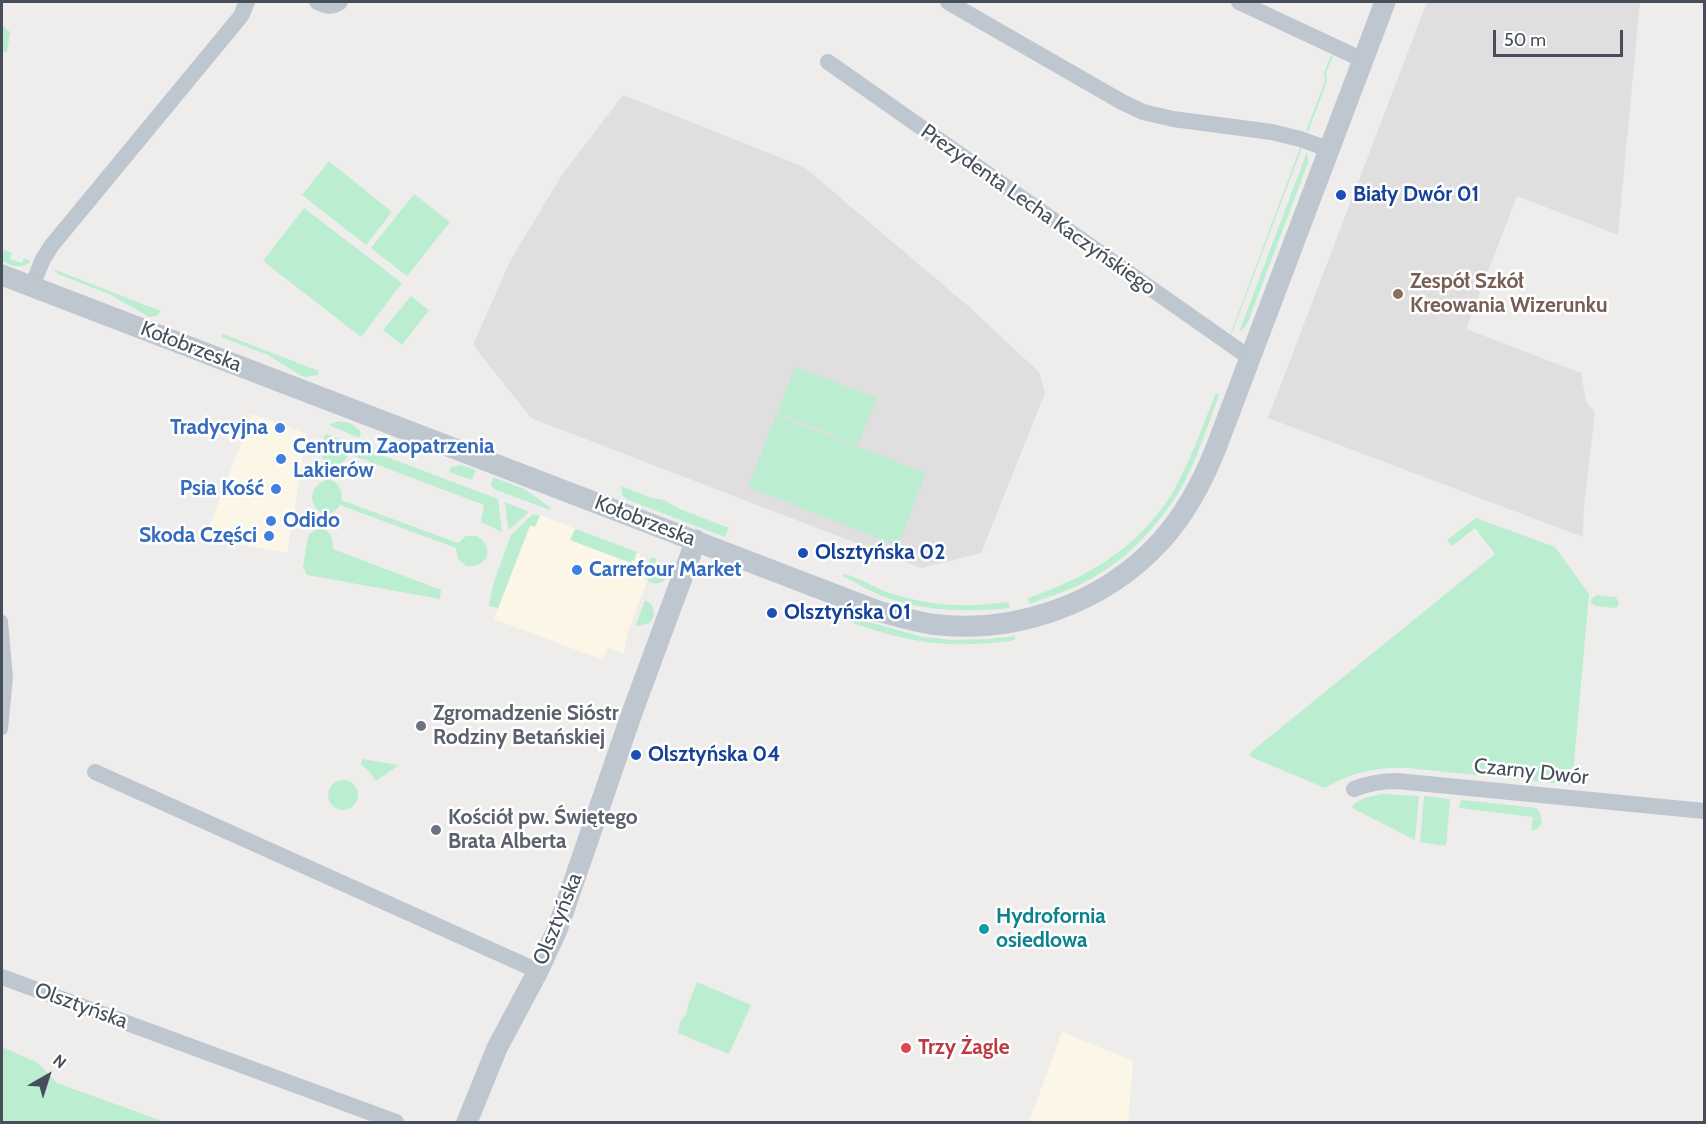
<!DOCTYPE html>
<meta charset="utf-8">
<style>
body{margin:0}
#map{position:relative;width:1706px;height:1124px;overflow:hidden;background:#efedec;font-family:Cabin,sans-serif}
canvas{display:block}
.frame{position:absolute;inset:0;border:3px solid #464f59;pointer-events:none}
.north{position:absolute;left:18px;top:1046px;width:60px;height:60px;-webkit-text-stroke:4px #fff;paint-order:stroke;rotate:39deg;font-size:16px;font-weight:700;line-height:24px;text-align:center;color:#464f59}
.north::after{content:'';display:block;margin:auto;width:21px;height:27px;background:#464f59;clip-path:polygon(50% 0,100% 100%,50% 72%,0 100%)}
.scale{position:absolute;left:1493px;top:30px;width:130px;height:27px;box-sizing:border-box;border:3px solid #464f59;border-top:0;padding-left:8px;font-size:18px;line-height:21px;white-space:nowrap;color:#464f59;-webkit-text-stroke:4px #fff;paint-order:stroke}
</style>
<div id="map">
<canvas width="1706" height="1124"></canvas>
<div class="frame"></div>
<div class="north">N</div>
<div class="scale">50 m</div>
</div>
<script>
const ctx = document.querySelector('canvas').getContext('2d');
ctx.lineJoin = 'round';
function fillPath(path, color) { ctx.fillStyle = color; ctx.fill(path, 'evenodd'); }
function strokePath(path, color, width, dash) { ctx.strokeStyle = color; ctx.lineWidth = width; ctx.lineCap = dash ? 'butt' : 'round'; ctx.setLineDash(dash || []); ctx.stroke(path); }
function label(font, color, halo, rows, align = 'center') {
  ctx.font = font + ' Cabin,sans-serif'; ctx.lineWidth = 5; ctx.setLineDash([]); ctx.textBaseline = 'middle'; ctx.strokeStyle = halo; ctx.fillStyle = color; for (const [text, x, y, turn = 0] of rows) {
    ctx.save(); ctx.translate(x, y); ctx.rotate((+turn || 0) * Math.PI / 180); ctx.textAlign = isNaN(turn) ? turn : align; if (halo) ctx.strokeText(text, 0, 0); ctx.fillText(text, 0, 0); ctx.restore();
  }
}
fillPath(new Path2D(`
 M 252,414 L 307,434 L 287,553 L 205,538 Z
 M 540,515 L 640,554 L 636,566 L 647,582 L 628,631 L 624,653 L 607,647 L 603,660 L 494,619 L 531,525 L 535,527 Z
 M 1062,1032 L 1133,1061 L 1128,1122 L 1029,1122 Z`), '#fbf6e5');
fillPath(new Path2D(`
 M 1427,2 L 1640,2 L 1618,235 L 1517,196 L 1466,329 L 1581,373 L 1586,402 L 1595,413 L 1584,505 L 1583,537 L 1268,418 Z
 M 623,95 L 804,167 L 967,305 L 1039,372 L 1045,393 L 981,553 L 921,568 L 531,418 L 473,345 L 510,261 L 562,175 Z`), '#e0dede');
fillPath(new Path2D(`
 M 2,25 L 10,32 L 7,52 L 2,51 Z
 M 1331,55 L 1333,56 L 1326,73 L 1327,81 L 1308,132 L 1306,131 L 1325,81 L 1324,73 Z
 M 1301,145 L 1303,145 L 1230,338 L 1229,338 Z
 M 1307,152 L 1308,163 L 1248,322 L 1244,328 L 1239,332 Z
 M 329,161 L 392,212 L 366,245 L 302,195 Z
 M 414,194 L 450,222 L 407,276 L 371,248 Z
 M 304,208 L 402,283 L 361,337 L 263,261 Z
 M 2,249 L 12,253 L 10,259 L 22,263 L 24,258 L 31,261 C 21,270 12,266 2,261 Z
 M 53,269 L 161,311 L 157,316 L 149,317 L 111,295 L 58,274 Z
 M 411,296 L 429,310 L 402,345 L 383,330 Z
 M 223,334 L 319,371 L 318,375 L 306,377 L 302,376 L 268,355 L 221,337 Z
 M 795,367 L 877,398 L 858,445 L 777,413 Z
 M 1216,393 L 1219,395 C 1208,424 1199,454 1185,481 C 1158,531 1113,574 1060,593 C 1050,597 1039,600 1029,604 L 1028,598 C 1086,578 1137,549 1171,495 C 1190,463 1202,427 1216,393 Z
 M 776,415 L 926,473 L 898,546 L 748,487 Z
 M 335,422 C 348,421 354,423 361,433 L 359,438 L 329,425 Z
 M 326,434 L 498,499 L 502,532 L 481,522 L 484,505 L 349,454 C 346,458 344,463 339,464 C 320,470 317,446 326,434 Z
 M 461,465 L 476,470 L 472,480 L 449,472 L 451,467 Z
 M 493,477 L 524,489 L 551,508 L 550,510 L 496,490 L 492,487 L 491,484 Z
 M 329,479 C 339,483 343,490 341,500 L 458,543 L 466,536 L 477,536 C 496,547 487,569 466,566 L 458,559 L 456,548 L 340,505 C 322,532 294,489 329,479 Z
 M 621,486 L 652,498 L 664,500 L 680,509 L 729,528 L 725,537 L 628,500 L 622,495 Z
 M 505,502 L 527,511 L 528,513 L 510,529 L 508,528 Z
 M 532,515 L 540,515 L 535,527 L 530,525 L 498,608 L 489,606 L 493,585 L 511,535 Z
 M 1476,518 L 1555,547 L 1589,594 L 1572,785 L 1408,768 C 1375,767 1353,772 1325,788 L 1251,757 L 1249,754 L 1262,743 L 1495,554 L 1475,528 L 1452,546 L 1447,540 Z
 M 322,528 C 332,532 333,540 333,549 L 441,590 L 440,599 L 307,575 L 303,567 L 307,541 L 309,534 L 314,531 Z
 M 576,529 L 637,552 L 634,561 L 632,560 L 631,563 L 570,540 L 574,531 Z
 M 651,557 L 656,559 L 655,565 L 670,571 C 666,581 661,586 649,582 L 644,572 Z
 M 844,574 C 860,577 872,587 887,592 C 929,606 965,608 1008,602 L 1010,608 C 967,612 926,612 885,597 C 870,592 857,583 843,576 Z
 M 1597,595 L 1616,597 L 1619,604 L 1617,607 L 1614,608 L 1596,606 L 1591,603 L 1591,599 Z
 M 645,600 L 652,605 L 654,615 L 650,623 L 638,626 L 636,626 L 637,622 Z
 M 841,617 L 869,622 L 923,637 L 951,640 L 989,639 L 1015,636 L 1015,639 L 1011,641 C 992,643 971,645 951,644 C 914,643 876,632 842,619 Z
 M 362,759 L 399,765 L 376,781 L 367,769 L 361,765 Z
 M328 795a15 15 0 1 1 30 0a15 15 0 1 1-30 0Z
 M 1382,794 L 1419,796 L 1415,840 L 1352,808 C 1357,798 1371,796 1382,794 Z
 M 1424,796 L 1449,799 L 1450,801 L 1446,846 L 1420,842 Z
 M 1463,800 L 1536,808 L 1540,813 L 1542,823 L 1537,829 L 1531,831 L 1533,817 L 1459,808 L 1460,802 Z
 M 697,982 L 751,1005 L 729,1054 L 678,1033 L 680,1022 L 687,1012 L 688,1005 Z
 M 2,1047 L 38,1063 L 57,1083 L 165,1122 L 2,1122 Z`), '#bbedd1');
strokePath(new Path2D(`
 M 2,621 L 7,677 L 2,729`), '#bec6cf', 12);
strokePath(new Path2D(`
 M 317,2 C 326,6 331,8 340,2
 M 948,2 L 1122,102 L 1143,112 L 1173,119 L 1272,132 L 1300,139 L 1328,149
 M 1239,2 L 1363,60
 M 828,62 L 1250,358
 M 32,286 L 43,259 L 52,245 L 241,16 L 247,2
 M 95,772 L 538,971
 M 1354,789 C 1369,783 1381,781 1397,781 L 1704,811
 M 2,977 L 396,1122`), '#bec6cf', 16);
strokePath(new Path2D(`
 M 2,275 L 878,611 C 896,616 913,621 931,624 C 1014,635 1103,604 1160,542 C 1185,515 1202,483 1216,448 L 1385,2
 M 467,1122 L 497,1048 L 538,971 L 557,930 L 633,710 L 696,540`), '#bec6cf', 21);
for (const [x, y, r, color] of [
 [1341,195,6,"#1a4fb4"],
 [1398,294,6,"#8d6e63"],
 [280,428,6,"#3f7fe0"],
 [281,459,6,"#3f7fe0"],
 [276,489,6,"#3f7fe0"],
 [271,521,6,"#3f7fe0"],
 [269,536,6,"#3f7fe0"],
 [803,553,6,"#1a4fb4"],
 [577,570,6,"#3f7fe0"],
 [772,613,6,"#1a4fb4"],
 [421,726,6,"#6b7280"],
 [636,755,6,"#1a4fb4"],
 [436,830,6,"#6b7280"],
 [984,929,6,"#0f9aa8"],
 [906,1048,6,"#e0444e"]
]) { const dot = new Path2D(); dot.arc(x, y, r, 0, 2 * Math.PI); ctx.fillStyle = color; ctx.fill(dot); strokePath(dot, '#fff', 2); }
label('bold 21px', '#164399', '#fff', [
 ["Biały Dwór 01",1353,195],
 ["Olsztyńska 02",815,553],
 ["Olsztyńska 01",784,613],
 ["Olsztyńska 04",648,755]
], 'left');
label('21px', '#464f59', '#fff', [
 ["Prezydenta Lecha Kaczyńskiego",1038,210,35],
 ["Kołobrzeska",191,347,21],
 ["Kołobrzeska",645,521,21],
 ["Czarny Dwór",1531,772,6],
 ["Olsztyńska",558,919,-68],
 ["Olsztyńska",81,1006,20]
]);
label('bold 21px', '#785e54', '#fff', [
 ["Zespół Szkół",1410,282],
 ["Kreowania Wizerunku",1410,306]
], 'left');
label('bold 21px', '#366cbe', '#fff', [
 ["Tradycyjna",268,428],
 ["Centrum Zaopatrzenia",293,447,"left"],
 ["Lakierów",293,471,"left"],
 ["Psia Kość",264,489],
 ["Odido",283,521,"left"],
 ["Skoda Części",257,536],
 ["Carrefour Market",589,570,"left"]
], 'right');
label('bold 21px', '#5b616d', '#fff', [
 ["Zgromadzenie Sióstr",433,714],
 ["Rodziny Betańskiej",433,738],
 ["Kościół pw. Świętego",448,818],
 ["Brata Alberta",448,842]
], 'left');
label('bold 21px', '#0d838f', '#fff', [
 ["Hydrofornia",996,917],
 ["osiedlowa",996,941]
], 'left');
label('bold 21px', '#be3a42', '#fff', [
 ["Trzy Żagle",918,1048]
], 'left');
</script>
